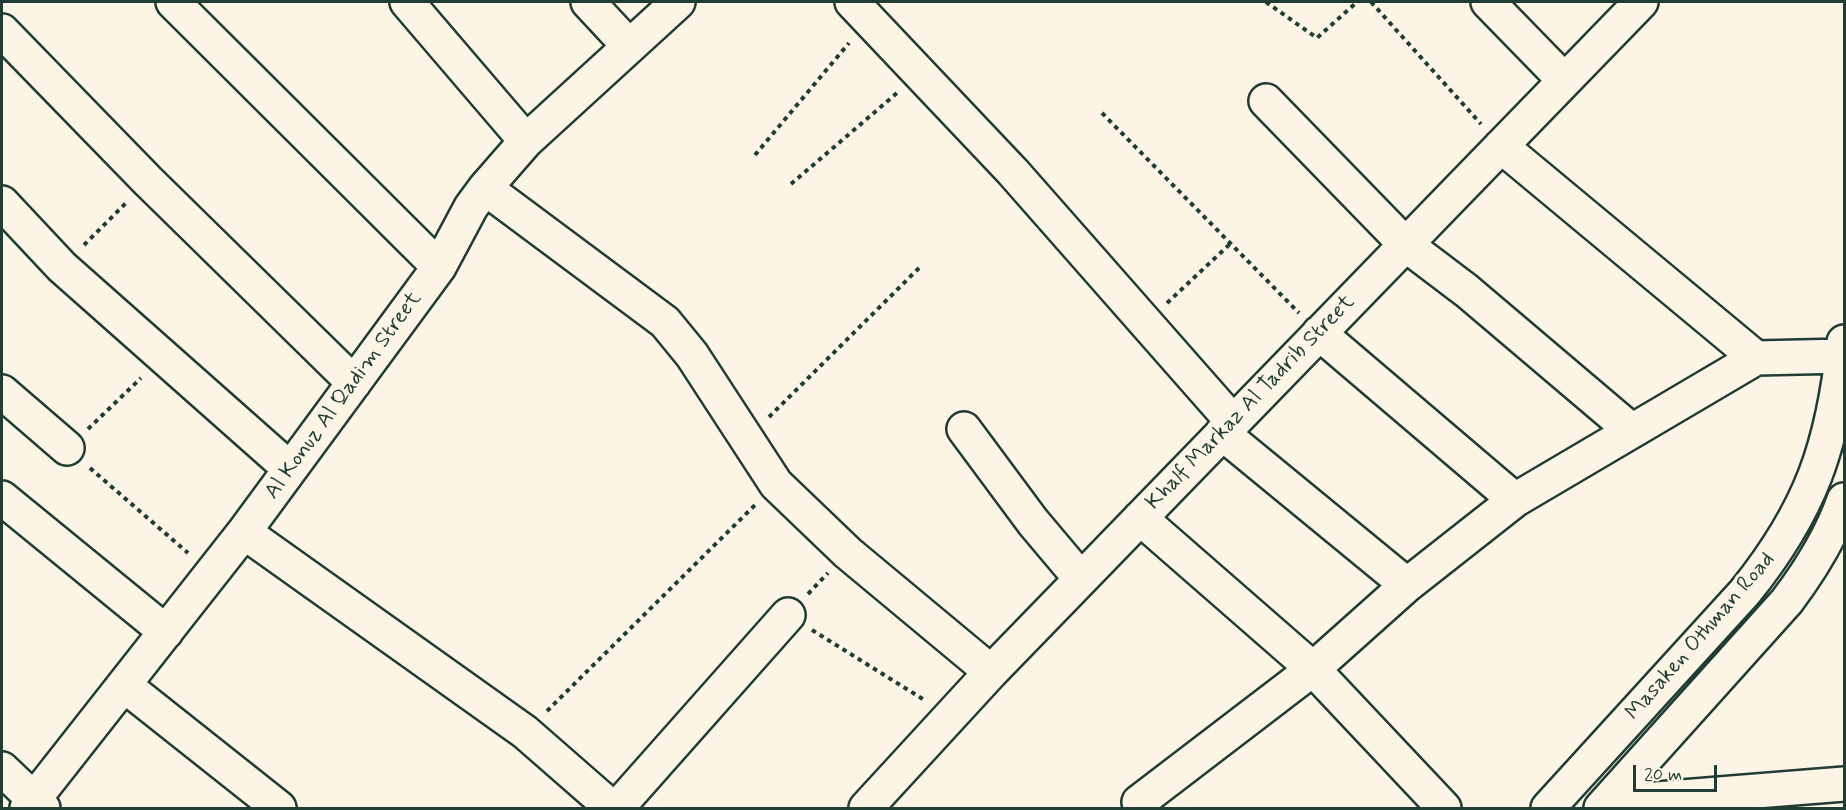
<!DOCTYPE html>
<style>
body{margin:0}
#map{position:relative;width:1846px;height:810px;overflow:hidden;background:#fcf5e5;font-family:Mynerve,sans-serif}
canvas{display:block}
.frame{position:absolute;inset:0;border:3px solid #1f3d34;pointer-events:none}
.scale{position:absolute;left:1633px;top:765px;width:84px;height:27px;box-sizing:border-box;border:3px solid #1f3d34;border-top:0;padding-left:8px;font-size:18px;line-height:21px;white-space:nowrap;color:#1f3d34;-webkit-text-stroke:4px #fcf5e5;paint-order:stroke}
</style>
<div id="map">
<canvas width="1846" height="810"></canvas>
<div class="frame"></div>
<div class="scale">20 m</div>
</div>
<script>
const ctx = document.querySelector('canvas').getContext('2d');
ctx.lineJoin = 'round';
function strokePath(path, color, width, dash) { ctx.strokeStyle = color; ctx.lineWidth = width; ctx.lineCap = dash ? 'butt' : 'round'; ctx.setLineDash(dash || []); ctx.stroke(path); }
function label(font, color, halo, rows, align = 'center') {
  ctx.font = font + ' Mynerve,sans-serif'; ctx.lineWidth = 6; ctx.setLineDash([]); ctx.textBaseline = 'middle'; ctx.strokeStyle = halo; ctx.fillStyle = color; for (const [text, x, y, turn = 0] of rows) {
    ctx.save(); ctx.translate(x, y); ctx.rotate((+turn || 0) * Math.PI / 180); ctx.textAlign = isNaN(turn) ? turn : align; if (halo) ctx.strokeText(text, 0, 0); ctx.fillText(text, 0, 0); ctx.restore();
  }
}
const minor = new Path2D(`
 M 173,2 L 439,267
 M 407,2 L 526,141
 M 588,2 L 629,46
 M 852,2 L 1013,172 L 1233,422
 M 1488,2 L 1564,80
 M 2,31 L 148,181 L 354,383
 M 1266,101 L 1405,244 L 1467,291 L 1632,431
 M 1501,146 L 1756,358
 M 485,188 L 665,322 L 692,355 L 776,484 L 848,553 L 991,672
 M 2,203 L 62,267 L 290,469
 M 1319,333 L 1515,500
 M 2,392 L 67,448
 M 964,429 L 1033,522 L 1081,579
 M 1222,433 L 1407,585
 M 2,498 L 166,632
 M 1140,518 L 1313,669 L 1444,808
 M 244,532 L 525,732 L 612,808
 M 124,685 L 279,808
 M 2,769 L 43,808
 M 27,808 L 244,532 L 439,267 L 471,207 L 485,188 L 526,141 L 678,2
 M 617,808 L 788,615
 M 866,808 L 991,672 L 1641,2
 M 1144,808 L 1139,802 L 1313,669 L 1407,585 L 1515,500 L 1756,358 L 1844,356
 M 1548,808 L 1745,592 C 1811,510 1833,446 1844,342
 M 1601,808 L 1787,601 C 1811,569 1831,537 1844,500
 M 1610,808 L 1607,803 L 1844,784`);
strokePath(minor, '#1f3d34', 38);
strokePath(new Path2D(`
 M 1266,2 L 1317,38 L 1357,2
 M 1371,2 L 1481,124
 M 1102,113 L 1299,313
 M 755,155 L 849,43
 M 791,184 L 897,93
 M 84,245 L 127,202
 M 1167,303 L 1230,244
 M 769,417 L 922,265
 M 88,429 L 141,378
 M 90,468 L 188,553
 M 808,594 L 828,573
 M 812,630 L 926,701
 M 547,711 L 755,505`), '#1f3d34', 4, [4.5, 4.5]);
strokePath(minor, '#fcf5e5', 33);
label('22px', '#1f3d34', '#fcf5e5', [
 ["Al Konuz Al Qadim Street",344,396,-54],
 ["Khalf Markaz Al Tadrib Street",1251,403,-46],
 ["Masaken Othman Road",1701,637,-49]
]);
</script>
